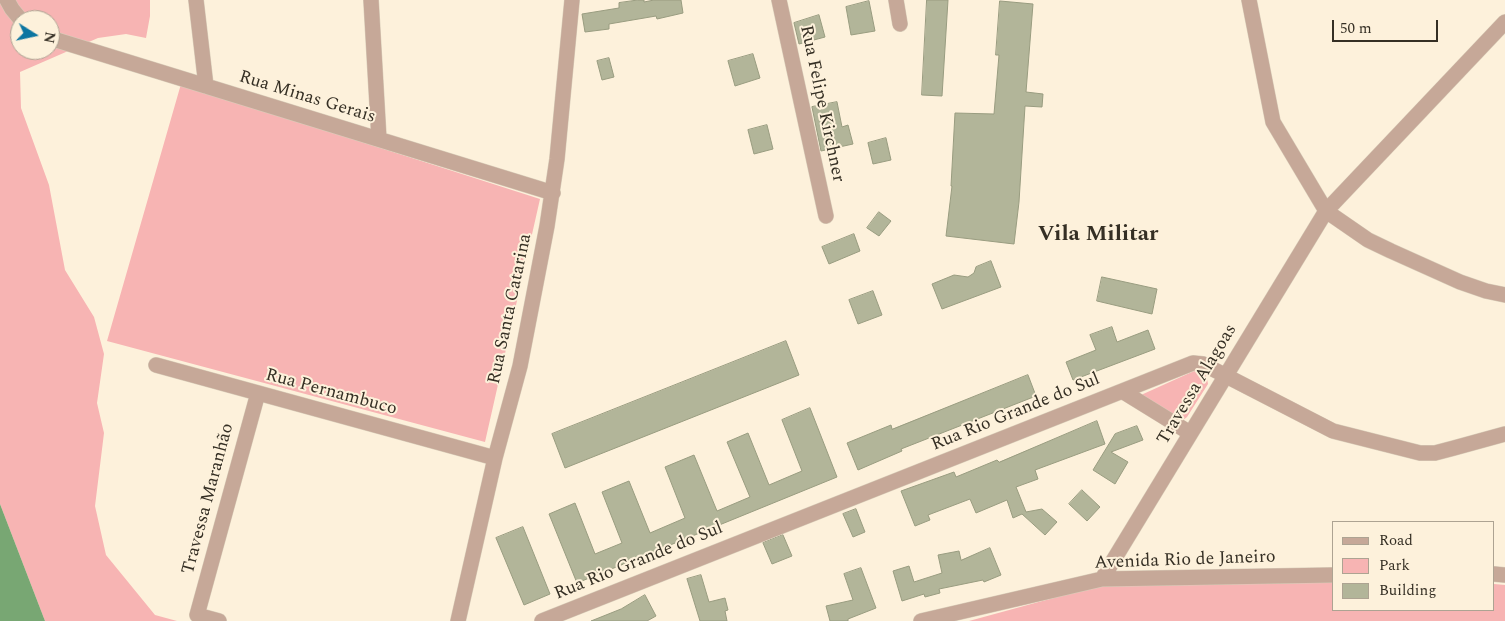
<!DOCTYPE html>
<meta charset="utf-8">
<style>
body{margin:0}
#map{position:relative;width:1505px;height:621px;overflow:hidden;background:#fdf1db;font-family:Spectral,serif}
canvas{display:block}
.legend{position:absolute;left:1332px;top:521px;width:162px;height:90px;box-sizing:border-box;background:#fdf1db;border:1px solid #ada392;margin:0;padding:6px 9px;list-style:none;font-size:15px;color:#352f24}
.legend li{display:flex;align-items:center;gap:10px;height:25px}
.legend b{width:25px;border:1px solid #ada392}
.north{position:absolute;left:10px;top:10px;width:50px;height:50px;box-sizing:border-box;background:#fdf1db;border:1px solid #ada392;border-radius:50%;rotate:100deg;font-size:14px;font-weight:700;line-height:20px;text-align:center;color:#352f24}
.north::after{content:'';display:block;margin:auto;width:18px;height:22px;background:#0d76a1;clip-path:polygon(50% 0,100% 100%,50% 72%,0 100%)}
.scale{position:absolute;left:1332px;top:20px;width:106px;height:22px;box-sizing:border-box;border:2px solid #352f24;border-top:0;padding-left:6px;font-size:15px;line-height:18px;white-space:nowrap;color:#352f24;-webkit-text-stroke:4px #fdf1db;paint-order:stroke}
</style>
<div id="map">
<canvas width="1505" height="621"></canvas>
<ul class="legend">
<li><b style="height:6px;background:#c6a898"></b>Road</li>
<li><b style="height:14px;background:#f7b4b3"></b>Park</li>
<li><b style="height:14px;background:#b2b599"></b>Building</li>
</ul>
<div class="north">N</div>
<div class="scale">50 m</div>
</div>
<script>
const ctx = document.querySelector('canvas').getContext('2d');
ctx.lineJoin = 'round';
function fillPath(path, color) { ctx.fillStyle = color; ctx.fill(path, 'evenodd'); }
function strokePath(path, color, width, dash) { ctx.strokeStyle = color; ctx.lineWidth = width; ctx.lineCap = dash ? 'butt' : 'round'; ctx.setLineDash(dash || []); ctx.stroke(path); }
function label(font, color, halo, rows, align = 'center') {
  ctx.font = font + ' Spectral,serif'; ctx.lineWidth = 4; ctx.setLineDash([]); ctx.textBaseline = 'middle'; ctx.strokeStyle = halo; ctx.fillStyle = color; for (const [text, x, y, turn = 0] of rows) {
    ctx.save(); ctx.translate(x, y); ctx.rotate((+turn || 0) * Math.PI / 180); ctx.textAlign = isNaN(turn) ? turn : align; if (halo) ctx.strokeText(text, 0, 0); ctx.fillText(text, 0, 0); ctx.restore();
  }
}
fillPath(new Path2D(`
 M 0,0 L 150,0 L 150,16 L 146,38 L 126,34 L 98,38 L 20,72 L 21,108 L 49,185 L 65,270 L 94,317 L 104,354 L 97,403 L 104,433 L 95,506 L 106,555 L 155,615 L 177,621 L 45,621 L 0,504 ZM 20,20 L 50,20 L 50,50 L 20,50 Z
 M 181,84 L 540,199 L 485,442 L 107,341 Z
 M 1194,371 L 1206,373 L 1208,384 L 1187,417 L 1182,421 L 1141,395 Z
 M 1334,577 L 1334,610 L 1494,610 L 1494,584 L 1505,585 L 1505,621 L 969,621 L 1097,586 L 1177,585 Z`), '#f7b4b3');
fillPath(new Path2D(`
 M 0,504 L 45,621 L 0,621 Z`), '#78a773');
const building = new Path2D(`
 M 638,0 L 644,0 L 644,2 L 654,0 L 681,0 L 683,13 L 657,19 L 656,16 L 609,24 L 609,29 L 585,32 L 582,14 L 619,8 L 619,3 Z
 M 927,0 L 948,0 L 942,96 L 922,95 Z
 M 869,1 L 875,31 L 851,35 L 846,7 Z
 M 1000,1 L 1033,4 L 1026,92 L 1043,94 L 1042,107 L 1025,106 L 1019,202 L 1014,244 L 946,236 L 952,186 L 951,186 L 955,113 L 994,114 L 999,55 L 996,55 Z
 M 819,15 L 825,37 L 799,44 L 794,23 Z
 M 753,54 L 760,78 L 735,86 L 728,61 Z
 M 609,58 L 614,77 L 602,80 L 597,61 Z
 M 837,102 L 842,127 L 848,125 L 853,144 L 821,151 L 812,107 Z
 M 767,125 L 773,149 L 754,154 L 748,130 Z
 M 886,138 L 891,160 L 873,164 L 868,143 Z
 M 879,212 L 891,221 L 879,236 L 867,228 Z
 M 854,234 L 860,251 L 829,264 L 822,247 Z
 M 991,261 L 1001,287 L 942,309 L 932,284 L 954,275 L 968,277 L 974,273 L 976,267 Z
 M 1102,277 L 1157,289 L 1152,314 L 1097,301 Z
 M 873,291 L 882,315 L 858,324 L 849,300 Z
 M 1112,327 L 1117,342 L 1148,330 L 1155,349 L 1073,380 L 1066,362 L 1096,350 L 1090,335 Z
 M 786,341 L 799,375 L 565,468 L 552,434 Z
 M 1028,375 L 1036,396 L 901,449 L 902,451 L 858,470 L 847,443 L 891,425 L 892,429 Z
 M 810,408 L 837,477 L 577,583 L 549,514 L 575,503 L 595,554 L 622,543 L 602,492 L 629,481 L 650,533 L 685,518 L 665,467 L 694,455 L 717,511 L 750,497 L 727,442 L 748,433 L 769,485 L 802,471 L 782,420 Z
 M 1097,421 L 1105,444 L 1035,470 L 1038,479 L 1016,487 L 1026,512 L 1042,509 L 1057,522 L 1045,535 L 1022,514 L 1013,518 L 1007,500 L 976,513 L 970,499 L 928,515 L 930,520 L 915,526 L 901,491 L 954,472 L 956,477 L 997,460 L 999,462 Z
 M 1137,426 L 1143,440 L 1111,452 L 1128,462 L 1115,484 L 1093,470 L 1115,434 Z
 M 1082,490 L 1100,507 L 1087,521 L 1069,504 Z
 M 856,509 L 865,532 L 853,537 L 843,514 Z
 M 523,527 L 550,594 L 524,605 L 496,538 Z
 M 783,535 L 792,556 L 772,564 L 763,543 Z
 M 990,548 L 1001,575 L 984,582 L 983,580 L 939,589 L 940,593 L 925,597 L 924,594 L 902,601 L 893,571 L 909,566 L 914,582 L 942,573 L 938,555 L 959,551 L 961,560 Z
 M 861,568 L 876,608 L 848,619 L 848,621 L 830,621 L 826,606 L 853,600 L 844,574 Z
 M 701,575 L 709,602 L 725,598 L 728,610 L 725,611 L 727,621 L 700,621 L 687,579 Z
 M 645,595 L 656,616 L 647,621 L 591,621 L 621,609 Z`);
fillPath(building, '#b2b599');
strokePath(building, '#999c80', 1);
const minor = new Path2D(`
 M 7,0 L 12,9 L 21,20
 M 196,0 L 206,86
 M 371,0 L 379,139
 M 779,0 L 826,216
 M 896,0 L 900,24
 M 1249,0 L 1273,122 L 1326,211 L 1368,240 L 1391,251 L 1460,282 L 1486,291 L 1505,295
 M 50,38 L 553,193
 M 156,365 L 495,458
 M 1122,391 L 1190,433
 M 1494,574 L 1505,575
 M 1102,579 L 1326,211 L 1505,22
 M 219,621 L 197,615 L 258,393
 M 458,621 L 495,458 L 520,366 L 547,226 L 557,159 L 572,0
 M 542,621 L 1193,363 L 1203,364 L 1333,431 L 1420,453 L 1435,453 L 1454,448 L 1505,434
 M 921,621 L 1102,579 L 1334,575`);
strokePath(minor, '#d9ceba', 16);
strokePath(minor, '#c6a898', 15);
label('18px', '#352f24', '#fdf1db', [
 ["Rua Minas Gerais",307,98,17],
 ["Rua Felipe Kirchner",821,104,78],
 ["Rua Santa Catarina",511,309,-78],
 ["Travessa Alagoas",1198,385,-59],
 ["Rua Pernambuco",331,393,15],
 ["Rua Rio Grande do Sul",1016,413,-22],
 ["Travessa Maranhão",209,499,-75],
 ["Avenida Rio de Janeiro",1185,561,-2],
 ["Rua Rio Grande do Sul",639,562,-22]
]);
label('bold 22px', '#352f24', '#fdf1db', [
 ["Vila Militar",1098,236]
]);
</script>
